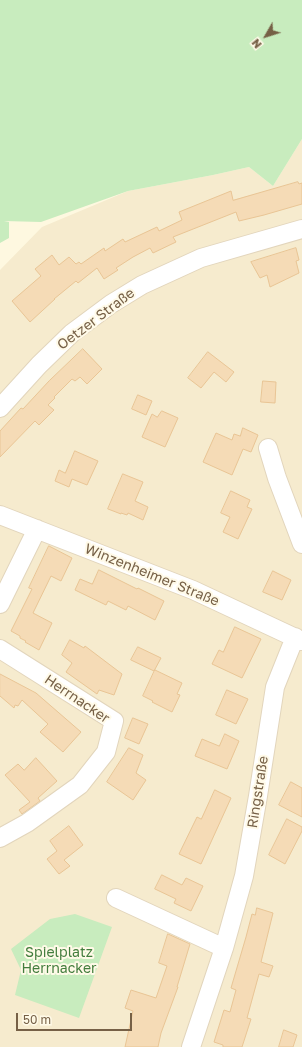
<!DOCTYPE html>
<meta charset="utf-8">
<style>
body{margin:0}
#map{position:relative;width:302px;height:1047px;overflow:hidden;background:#fef8e0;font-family:"Golos Text",sans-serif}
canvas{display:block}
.north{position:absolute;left:246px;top:16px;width:40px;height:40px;-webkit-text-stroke:3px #fffae8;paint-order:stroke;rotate:231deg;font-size:11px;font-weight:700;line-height:16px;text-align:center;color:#766046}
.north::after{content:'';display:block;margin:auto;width:14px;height:18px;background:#766046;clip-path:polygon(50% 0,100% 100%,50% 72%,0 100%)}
.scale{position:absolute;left:16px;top:1013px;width:116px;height:18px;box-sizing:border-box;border:2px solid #766046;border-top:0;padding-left:5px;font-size:12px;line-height:14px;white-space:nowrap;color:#766046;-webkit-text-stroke:3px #fffae8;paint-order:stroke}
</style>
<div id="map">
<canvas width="302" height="1047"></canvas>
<div class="north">N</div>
<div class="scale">50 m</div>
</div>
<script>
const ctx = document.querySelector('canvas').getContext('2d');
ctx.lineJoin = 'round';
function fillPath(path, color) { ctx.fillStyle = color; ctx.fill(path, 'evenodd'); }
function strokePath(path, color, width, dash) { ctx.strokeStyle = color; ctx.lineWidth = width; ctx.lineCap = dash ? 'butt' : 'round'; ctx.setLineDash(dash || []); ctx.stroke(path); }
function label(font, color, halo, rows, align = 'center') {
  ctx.font = font + ' "Golos Text",sans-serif'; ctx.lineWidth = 4; ctx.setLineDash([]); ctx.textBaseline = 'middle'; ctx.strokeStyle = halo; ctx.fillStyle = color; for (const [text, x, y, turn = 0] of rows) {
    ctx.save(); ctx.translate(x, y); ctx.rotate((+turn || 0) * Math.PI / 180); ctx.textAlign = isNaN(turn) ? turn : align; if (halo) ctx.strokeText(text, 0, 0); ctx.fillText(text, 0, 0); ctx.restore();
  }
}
fillPath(new Path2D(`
 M 302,139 L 302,1047 L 0,1047 L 0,270 L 42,227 L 128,191 L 213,175 L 249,167 L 273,186 Z`), '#f6ebce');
fillPath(new Path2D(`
 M 0,0 L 302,0 L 302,139 L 273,186 L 249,167 L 213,175 L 128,191 L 41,222 L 4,221 L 9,222 L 9,238 L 0,243 Z
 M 75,914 L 112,927 L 79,1018 L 15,995 L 21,970 L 11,949 L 50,919 Z`), '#c8ecbe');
const building = new Path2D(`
 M 298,182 L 299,184 L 302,183 L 302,204 L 264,215 L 239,221 L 236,212 L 173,237 L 176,242 L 153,253 L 150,248 L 133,257 L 116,268 L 118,270 L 104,279 L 97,268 L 78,283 L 76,281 L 54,299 L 55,299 L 30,322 L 12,301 L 41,276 L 35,269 L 52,255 L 59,265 L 69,257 L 76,264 L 79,262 L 81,264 L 104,248 L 105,251 L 123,239 L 125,242 L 157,227 L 159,231 L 182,220 L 179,212 L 231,191 L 233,200 Z
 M 296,248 L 299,260 L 296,261 L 299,273 L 270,287 L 267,275 L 260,278 L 251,262 Z
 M 83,349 L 102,369 L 87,384 L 80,377 L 75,381 L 72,379 L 54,397 L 55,398 L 48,405 L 54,410 L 39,425 L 35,421 L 0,457 L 0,431 L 21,408 L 23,409 L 49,381 Z
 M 208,352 L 234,372 L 226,382 L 214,372 L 201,388 L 188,378 Z
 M 263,381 L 276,382 L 275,403 L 261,402 Z
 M 138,395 L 152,401 L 146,415 L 132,409 Z
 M 162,411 L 178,418 L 165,447 L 142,437 L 152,414 L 157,417 Z
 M 243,428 L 258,435 L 251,452 L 243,449 L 232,475 L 203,462 L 216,433 L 232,440 L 234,434 L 240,436 Z
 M 75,451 L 98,461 L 87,485 L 72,479 L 69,487 L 55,481 L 59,470 L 65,473 Z
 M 123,474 L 143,482 L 135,501 L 148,507 L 143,520 L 128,513 L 127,515 L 121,513 L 121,514 L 108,509 Z
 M 231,491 L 250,500 L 247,507 L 252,509 L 238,539 L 223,532 L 230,517 L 221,513 Z
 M 49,546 L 72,558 L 61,581 L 51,576 L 33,613 L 52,623 L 39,650 L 25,642 L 26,641 L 20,638 L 20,636 L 11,631 L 32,589 L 29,588 Z
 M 99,570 L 137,589 L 138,588 L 164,601 L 155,620 L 128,606 L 126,610 L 108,601 L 106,605 L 75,590 L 80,579 L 92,584 Z
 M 273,571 L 291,580 L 282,600 L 263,592 Z
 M 235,627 L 261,639 L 242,678 L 212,664 L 219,650 L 223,652 Z
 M 70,640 L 84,648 L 85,646 L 122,674 L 114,695 L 99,690 L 97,694 L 66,672 L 72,663 L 62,655 Z
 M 138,647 L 161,658 L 154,671 L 131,660 Z
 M 155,670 L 182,683 L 177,694 L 180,695 L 172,712 L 152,702 L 153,701 L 143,696 Z
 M 0,674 L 36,693 L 81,732 L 63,752 L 40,732 L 48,724 L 22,700 L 18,706 L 15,705 L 14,708 L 0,696 Z
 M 227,690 L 248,699 L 236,724 L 216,715 Z
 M 133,718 L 148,724 L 139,744 L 125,738 Z
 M 225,734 L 239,741 L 227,769 L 195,756 L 202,739 L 219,746 Z
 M 129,748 L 143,755 L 136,773 L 146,780 L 133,800 L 107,782 Z
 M 36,758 L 57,781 L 38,798 L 40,801 L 22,814 L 19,810 L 30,802 L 5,775 L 18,764 L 24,770 Z
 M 291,782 L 302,788 L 302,817 L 279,805 Z
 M 215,790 L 231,798 L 201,864 L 179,854 L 197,817 L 201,819 Z
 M 287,819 L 302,827 L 302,831 L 285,864 L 269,855 Z
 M 69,826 L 83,845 L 64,860 L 70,866 L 59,874 L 47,859 L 57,851 L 50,841 Z
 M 162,875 L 182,885 L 186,878 L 203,886 L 191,911 L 174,903 L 176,899 L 155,889 Z
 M 257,908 L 273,913 L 261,962 L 273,966 L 269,977 L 259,974 L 247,1018 L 251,1019 L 242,1047 L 223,1047 L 223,1045 L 214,1042 L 224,1010 L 230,1012 L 236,990 L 231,988 L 246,937 L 252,914 L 255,915 Z
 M 168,934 L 190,944 L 177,987 L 178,987 L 161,1033 L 158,1047 L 125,1047 L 133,1011 L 125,1008 L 131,990 L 156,998 L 167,966 L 159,963 Z
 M 284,1030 L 297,1035 L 293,1047 L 279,1047 Z`);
fillPath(building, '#f5dbb6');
strokePath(building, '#e9c595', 1);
const street = new Path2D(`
 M 0,408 L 39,365 L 72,333 L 111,304 L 142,285 L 201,258 L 302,229
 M 268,448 L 277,478 L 302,544
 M 0,515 L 193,590 L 302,641
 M 0,604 L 37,529
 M 0,649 L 114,721 L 106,752 L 80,785 L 27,823 L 0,838
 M 116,898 L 224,948
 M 191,1047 L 224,948 L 244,876 L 258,796 L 275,687 L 295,637`);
strokePath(street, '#e2d5bc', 20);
strokePath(street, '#fff', 18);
label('14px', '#766046', '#fffae8', [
 ["Oetzer Straße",96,319,-37],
 ["Winzenheimer Straße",152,575,22],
 ["Herrnacker",77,699,34],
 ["Ringstraße",258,792,-81]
]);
label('14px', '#437d3d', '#fffae8', [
 ["Spielplatz",59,953],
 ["Herrnacker",59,969]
]);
</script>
